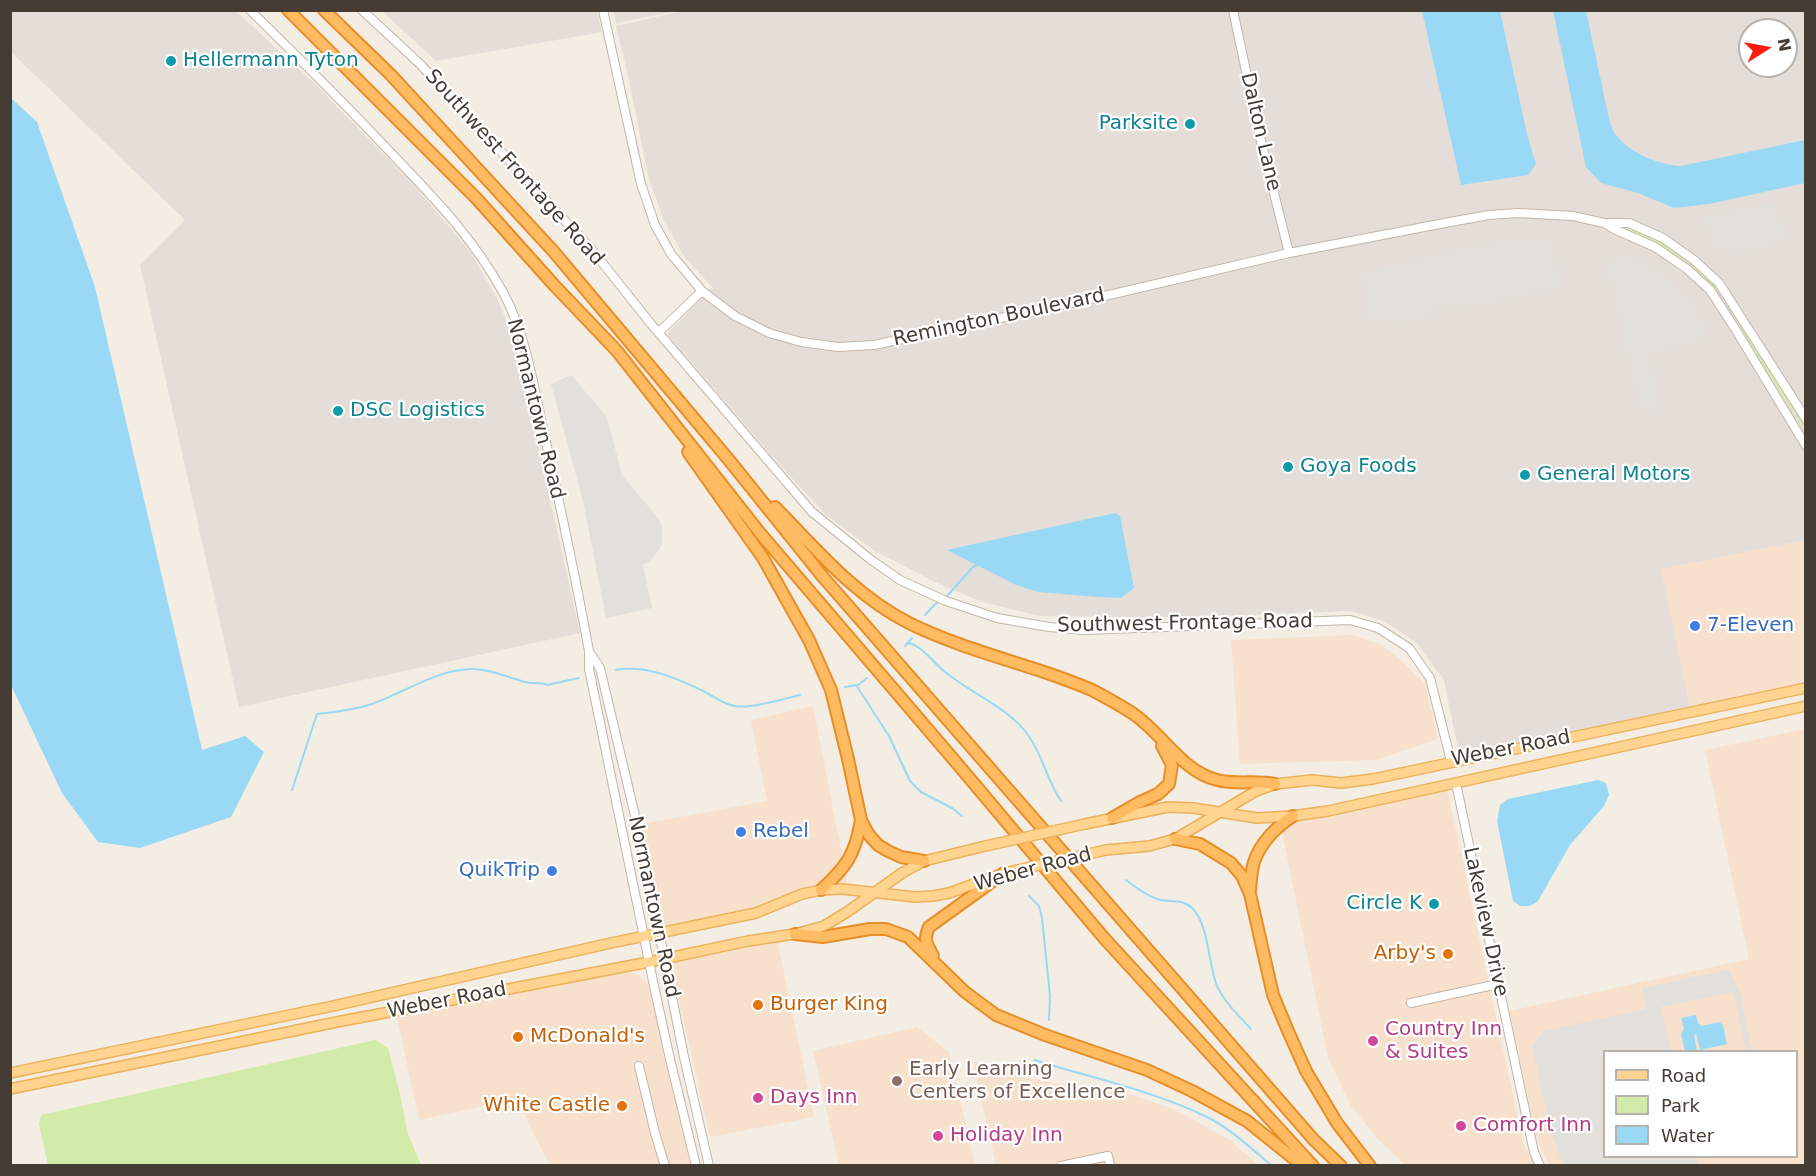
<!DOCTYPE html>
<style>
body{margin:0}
#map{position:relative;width:1816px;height:1176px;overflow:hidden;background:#f3ede3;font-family:"DejaVu Sans",sans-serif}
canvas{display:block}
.frame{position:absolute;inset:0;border:12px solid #453c33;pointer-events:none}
.legend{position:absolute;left:1603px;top:1050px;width:195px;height:108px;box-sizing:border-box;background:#fff;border:2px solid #b5b1ad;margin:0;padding:8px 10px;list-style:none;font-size:18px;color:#453c33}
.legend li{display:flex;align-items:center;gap:12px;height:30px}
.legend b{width:30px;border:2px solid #b5b1ad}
.north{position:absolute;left:1738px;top:18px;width:60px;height:60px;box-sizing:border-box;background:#fff;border:2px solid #b5b1ad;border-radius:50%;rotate:79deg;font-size:16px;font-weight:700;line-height:24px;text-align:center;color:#453c33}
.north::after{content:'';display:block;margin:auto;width:21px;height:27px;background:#ff1b0e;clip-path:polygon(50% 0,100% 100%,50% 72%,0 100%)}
</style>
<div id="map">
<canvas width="1816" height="1176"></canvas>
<div class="frame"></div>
<ul class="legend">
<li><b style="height:8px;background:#ffd490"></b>Road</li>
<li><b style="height:16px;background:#d3eba9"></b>Park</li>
<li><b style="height:16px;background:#9ad9f5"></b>Water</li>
</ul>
<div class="north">N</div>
</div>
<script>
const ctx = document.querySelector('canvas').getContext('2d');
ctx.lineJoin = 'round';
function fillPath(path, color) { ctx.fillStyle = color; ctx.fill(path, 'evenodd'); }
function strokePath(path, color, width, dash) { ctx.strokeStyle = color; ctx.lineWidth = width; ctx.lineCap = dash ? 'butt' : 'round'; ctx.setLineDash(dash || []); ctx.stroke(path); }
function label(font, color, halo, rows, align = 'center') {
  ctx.font = font + ' "DejaVu Sans",sans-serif'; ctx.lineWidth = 4.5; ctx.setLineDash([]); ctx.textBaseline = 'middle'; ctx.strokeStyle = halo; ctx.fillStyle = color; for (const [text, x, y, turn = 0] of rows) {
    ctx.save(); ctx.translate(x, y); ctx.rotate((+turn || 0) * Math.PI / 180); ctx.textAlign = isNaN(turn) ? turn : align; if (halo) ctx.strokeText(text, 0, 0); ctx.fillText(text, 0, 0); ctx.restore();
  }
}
fillPath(new Path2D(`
 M 1805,540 L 1805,684 L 1690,708 L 1660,569 Z
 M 1352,635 L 1380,644 L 1402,661 L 1425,684 L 1438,739 L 1376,760 L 1240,764 L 1231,640 Z
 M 813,706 L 849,891 L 780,904 L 666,930 L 642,824 L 767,801 L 751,720 Z
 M 1805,729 L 1805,1165 L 1549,1165 L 1538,1141 L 1509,1011 L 1749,959 L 1705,750 ZM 1604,1052 L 1796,1052 L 1796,1156 L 1604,1156 Z
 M 1447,788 L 1523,1143 L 1536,1165 L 1405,1165 L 1377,1138 L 1351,1106 L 1328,1058 L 1280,822 Z
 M 776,934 L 814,1117 L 710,1137 L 669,956 Z
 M 620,972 L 634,973 L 644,979 L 651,991 L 690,1165 L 550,1165 L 533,1133 L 518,1099 L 419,1120 L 396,1013 Z
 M 917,1027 L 949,1052 L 975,1165 L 839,1165 L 813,1051 Z
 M 973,1062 L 1023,1077 L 1076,1087 L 1126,1093 L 1174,1109 L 1230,1140 L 1258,1165 L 996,1165 Z`), '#f7e1cc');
fillPath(new Path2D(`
 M 613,10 L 678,10 L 678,11 L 616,23 Z
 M 687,10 L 1805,11 L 1805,540 L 1661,569 L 1690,708 L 1460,759 L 1444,680 L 1417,643 L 1384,621 L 1351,611 L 1154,618 L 1040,616 L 982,602 L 935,582 L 875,551 L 826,515 L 777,462 L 667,334 L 712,287 L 684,256 L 664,221 L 648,175 L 629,80 L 616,26 ZM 1750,30 L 1786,30 L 1786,66 L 1750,66 Z
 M 10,11 L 236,11 L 317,86 L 410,181 L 470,251 L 498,300 L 515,343 L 580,633 L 239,707 L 140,265 L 185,220 L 11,52 Z
 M 382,11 L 597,11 L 602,32 L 436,61 Z`), '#e5ded8');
fillPath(new Path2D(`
 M 1613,224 C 1631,226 1675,248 1689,260 C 1700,269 1710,279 1720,289 L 1721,292 L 1719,293 L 1689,263 L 1673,254 Z
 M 1736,320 L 1784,390 L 1805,426 L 1803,427 C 1781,391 1756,357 1734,321 Z
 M 375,1040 L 388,1048 L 399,1090 L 408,1134 L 421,1165 L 48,1165 L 39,1124 L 41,1115 Z`), '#d3eba9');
fillPath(new Path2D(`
 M 1775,203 L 1783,236 L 1778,237 L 1779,243 L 1737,253 L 1734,247 L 1713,248 L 1705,217 Z
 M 1514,239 L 1550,240 L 1561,286 L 1463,308 L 1461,303 L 1434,308 L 1433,310 L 1434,315 L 1394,323 L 1392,318 L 1372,321 L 1361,273 Z
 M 1619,253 L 1638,261 L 1664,277 L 1692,303 L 1699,312 L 1695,316 L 1705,328 L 1702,333 L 1702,340 L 1646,353 L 1649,357 L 1661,411 L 1653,413 L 1646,406 L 1640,406 L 1607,262 L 1615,260 Z
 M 571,375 L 607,417 L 622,475 L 659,519 L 662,527 L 662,544 L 659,550 L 650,561 L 643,565 L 652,608 L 606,618 L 583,501 L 551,384 Z
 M 1728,970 L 1740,992 L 1752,1051 L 1746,1051 L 1733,992 L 1661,1007 L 1671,1051 L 1604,1052 L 1604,1156 L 1696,1157 L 1698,1165 L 1566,1165 L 1561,1160 L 1550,1129 L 1532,1046 L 1544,1031 L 1646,1009 L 1642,988 Z`), '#e3e0dc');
fillPath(new Path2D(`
 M 1422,11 L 1500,11 L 1527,134 L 1536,164 L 1528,175 L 1461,185 Z
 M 1553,11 L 1586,11 L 1608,114 C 1609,120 1611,127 1614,132 C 1626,152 1659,165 1681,166 L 1805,140 L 1805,183 L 1709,204 L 1674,208 L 1638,193 L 1601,183 L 1586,167 Z
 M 11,98 L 37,122 L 95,287 L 202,750 L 245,736 L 264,752 L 231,817 L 140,848 L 98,842 L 62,793 L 11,685 Z
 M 1115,513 L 1120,516 L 1134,588 L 1121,598 L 1098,597 L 1038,592 L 1016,585 L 947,550 Z
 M 1598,780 L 1606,783 L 1609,795 L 1604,806 L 1570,845 L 1538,901 L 1530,906 L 1520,906 L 1513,901 L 1497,821 L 1500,805 L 1508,799 Z
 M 1696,1015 L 1698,1023 L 1702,1026 L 1719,1022 L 1723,1025 L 1727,1044 L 1700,1050 L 1696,1034 L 1694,1035 L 1697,1051 L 1685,1051 L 1681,1034 L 1684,1029 L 1681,1018 Z`), '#9ad9f5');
strokePath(new Path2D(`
 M 925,615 C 931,608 939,599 947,596 L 973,567 L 977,565
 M 908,643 C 922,645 933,663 944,671 C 971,694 1007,706 1028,735 C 1043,755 1047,781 1061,801
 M 905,646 L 912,638
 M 616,670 C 646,664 679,679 705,692 C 715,697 725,705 735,706 C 751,709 783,699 800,695
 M 856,685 L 889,736 L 910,781 L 921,792 L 952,808 L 962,816
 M 845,687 L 858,685 L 867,678
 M 292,790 L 317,714 C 336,712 354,710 372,704 C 403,693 438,669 472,669 C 490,669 507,677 525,682 C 532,684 540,682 547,685 L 579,678
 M 1126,880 C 1135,887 1146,895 1157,899 C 1169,903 1182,898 1192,908 C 1209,924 1208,964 1217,986 C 1225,1003 1239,1016 1251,1029
 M 1029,896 L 1039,906 L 1042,918 L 1050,996 L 1049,1020
 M 1034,1060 C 1092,1078 1155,1091 1209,1118 C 1232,1130 1252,1149 1272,1166`), '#9ad9f5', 2);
const minor = new Path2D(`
 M 250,10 C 299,58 347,106 394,156 C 436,200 474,239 504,294 C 526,335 535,392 545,438 C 561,509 576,580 589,651 L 589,669 L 654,986 L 670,1059 L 696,1166
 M 362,10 L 420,64 L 593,251 L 651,324 L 812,512 L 870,559 L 900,580 L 946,601 L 997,618 L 1049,627 L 1085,630 L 1350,620 L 1378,628 L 1409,648 L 1430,678 L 1451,761
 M 603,10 L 641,184 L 655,225 L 671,254 L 702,291 L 735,316 L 769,333 L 801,342 L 838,347 L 874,345 L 1109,295 L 1289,253 L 1450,222 L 1489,215 L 1518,213 L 1573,216 L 1604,223 L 1629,223 L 1663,238 L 1694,260 L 1719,283 L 1806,419
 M 1233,10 L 1260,137 L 1289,253
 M 1606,224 L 1614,229 L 1655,247 L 1687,269 L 1710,290 L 1734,327 L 1806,446
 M 659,332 L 702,291
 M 590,653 L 600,668 L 640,837 L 684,1057 L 709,1166
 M 1456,783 L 1529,1129 L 1534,1152 L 1540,1166
 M 1411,1003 L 1498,984
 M 639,1066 L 655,1133 L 665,1166
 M 1061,1166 L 1108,1156 L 1110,1166`);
const major = new Path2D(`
 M 1085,824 L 1168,807 L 1193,808 L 1257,818 L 1293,816 L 1328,811 L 1806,706
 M 1106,850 L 1149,846 L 1175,839 L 1256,791 L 1275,784 L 1312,780 L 1341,783 L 1373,779 L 1806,688
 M 10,1073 L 333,1006 L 611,943 L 756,913 L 802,894 L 821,890 L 842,889 L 915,897 L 933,896 L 949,893 L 999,875
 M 10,1089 L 337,1022 L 649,962 L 748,941 L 795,934 L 824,926 L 847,912 L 902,873 L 924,861 L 981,847`);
const highway = new Path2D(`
 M 288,10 L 477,199 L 554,285 L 617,351 L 760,533 L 960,767 L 1104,938 L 1313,1166
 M 324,10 L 391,75 L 554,252 L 729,460 L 823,577 L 1314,1140 L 1341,1166
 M 688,452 L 763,558 L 809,640 L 831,690 L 848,759 L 861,820 L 869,835 L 878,845 L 888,851 L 901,857 L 924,861
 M 775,507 C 816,549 855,596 909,623 C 953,645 1003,658 1050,674 C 1064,679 1078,684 1092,690 C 1107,698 1122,706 1135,715 C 1163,735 1182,771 1217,780 C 1236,785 1256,780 1275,784
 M 1112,818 L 1138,803 L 1158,794 L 1169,784 L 1172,765 L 1162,746
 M 1175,839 L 1200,844 L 1231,863 L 1242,876 L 1250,894 L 1273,995 L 1288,1031 L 1306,1071 L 1337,1123 L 1370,1166
 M 821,890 C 847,866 855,855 861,820
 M 1250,890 C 1251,881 1251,871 1254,862 C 1260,843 1277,826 1293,816
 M 795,934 L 823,937 L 870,929 L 886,929 L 908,937 L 965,992 L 996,1015 L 1045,1035 L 1147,1070 L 1192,1091 L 1247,1121 L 1303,1166
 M 933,956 C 927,944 923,940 929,927 L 1004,873`);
strokePath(minor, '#c2b6a8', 10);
strokePath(major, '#ecb159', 12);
strokePath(highway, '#e88e28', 14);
strokePath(minor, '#fff', 8);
strokePath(major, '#ffd490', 9);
strokePath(highway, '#ffbb62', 10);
const majorBridge = new Path2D(`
 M 981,847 L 1085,824
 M 1004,873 L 1106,850`);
strokePath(majorBridge, '#ecb159', 12, []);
strokePath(majorBridge, '#ffd490', 9);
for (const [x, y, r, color] of [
 [171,61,6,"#0f9aa8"],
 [1190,124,6,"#0f9aa8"],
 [338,411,6,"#0f9aa8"],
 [1288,467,6,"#0f9aa8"],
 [1525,475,6,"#0f9aa8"],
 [1695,626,6,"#3f7fe0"],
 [741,832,6,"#3f7fe0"],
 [552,871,6,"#3f7fe0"],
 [1434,904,6,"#0f9aa8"],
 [1448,954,6,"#e8710a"],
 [758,1005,6,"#e8710a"],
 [518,1037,6,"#e8710a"],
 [1373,1041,6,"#d1479c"],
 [897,1081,6,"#8d6e63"],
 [758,1098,6,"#d1479c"],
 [622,1106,6,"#e8710a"],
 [1461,1126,6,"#d1479c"],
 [938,1136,6,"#d1479c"]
]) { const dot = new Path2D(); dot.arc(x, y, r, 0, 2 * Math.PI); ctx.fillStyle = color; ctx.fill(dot); strokePath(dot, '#fff', 2); }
label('20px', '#0d838f', '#fff', [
 ["Hellermann Tyton",183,61],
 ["Parksite",1178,124,"right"],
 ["DSC Logistics",350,411],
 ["Goya Foods",1300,467],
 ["General Motors",1537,475],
 ["Circle K",1422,904,"right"]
], 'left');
label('20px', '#453c33', '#fff', [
 ["Dalton Lane",1260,132,77],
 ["Southwest Frontage Road",514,168,48],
 ["Remington Boulevard",999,318,-12],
 ["Normantown Road",535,409,76],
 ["Southwest Frontage Road",1185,624,-1],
 ["Weber Road",1511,749,-11],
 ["Weber Road",1033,870,-15],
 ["Normantown Road",653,907,78],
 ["Lakeview Drive",1485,922,78],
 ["Weber Road",447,1001,-11]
]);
label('20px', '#366cbe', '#fff', [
 ["7-Eleven",1707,626],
 ["Rebel",753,832],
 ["QuikTrip",540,871,"right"]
], 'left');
label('20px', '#c56008', '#fff', [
 ["Arby's",1436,954],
 ["Burger King",770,1005,"left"],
 ["McDonald's",530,1037,"left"],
 ["White Castle",610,1106]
], 'right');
label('20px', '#b23c85', '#fff', [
 ["Country Inn",1385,1030],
 ["& Suites",1385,1053],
 ["Days Inn",770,1098],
 ["Comfort Inn",1473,1126],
 ["Holiday Inn",950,1136]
], 'left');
label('20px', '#785e54', '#fff', [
 ["Early Learning",909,1070],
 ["Centers of Excellence",909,1093]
], 'left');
</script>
